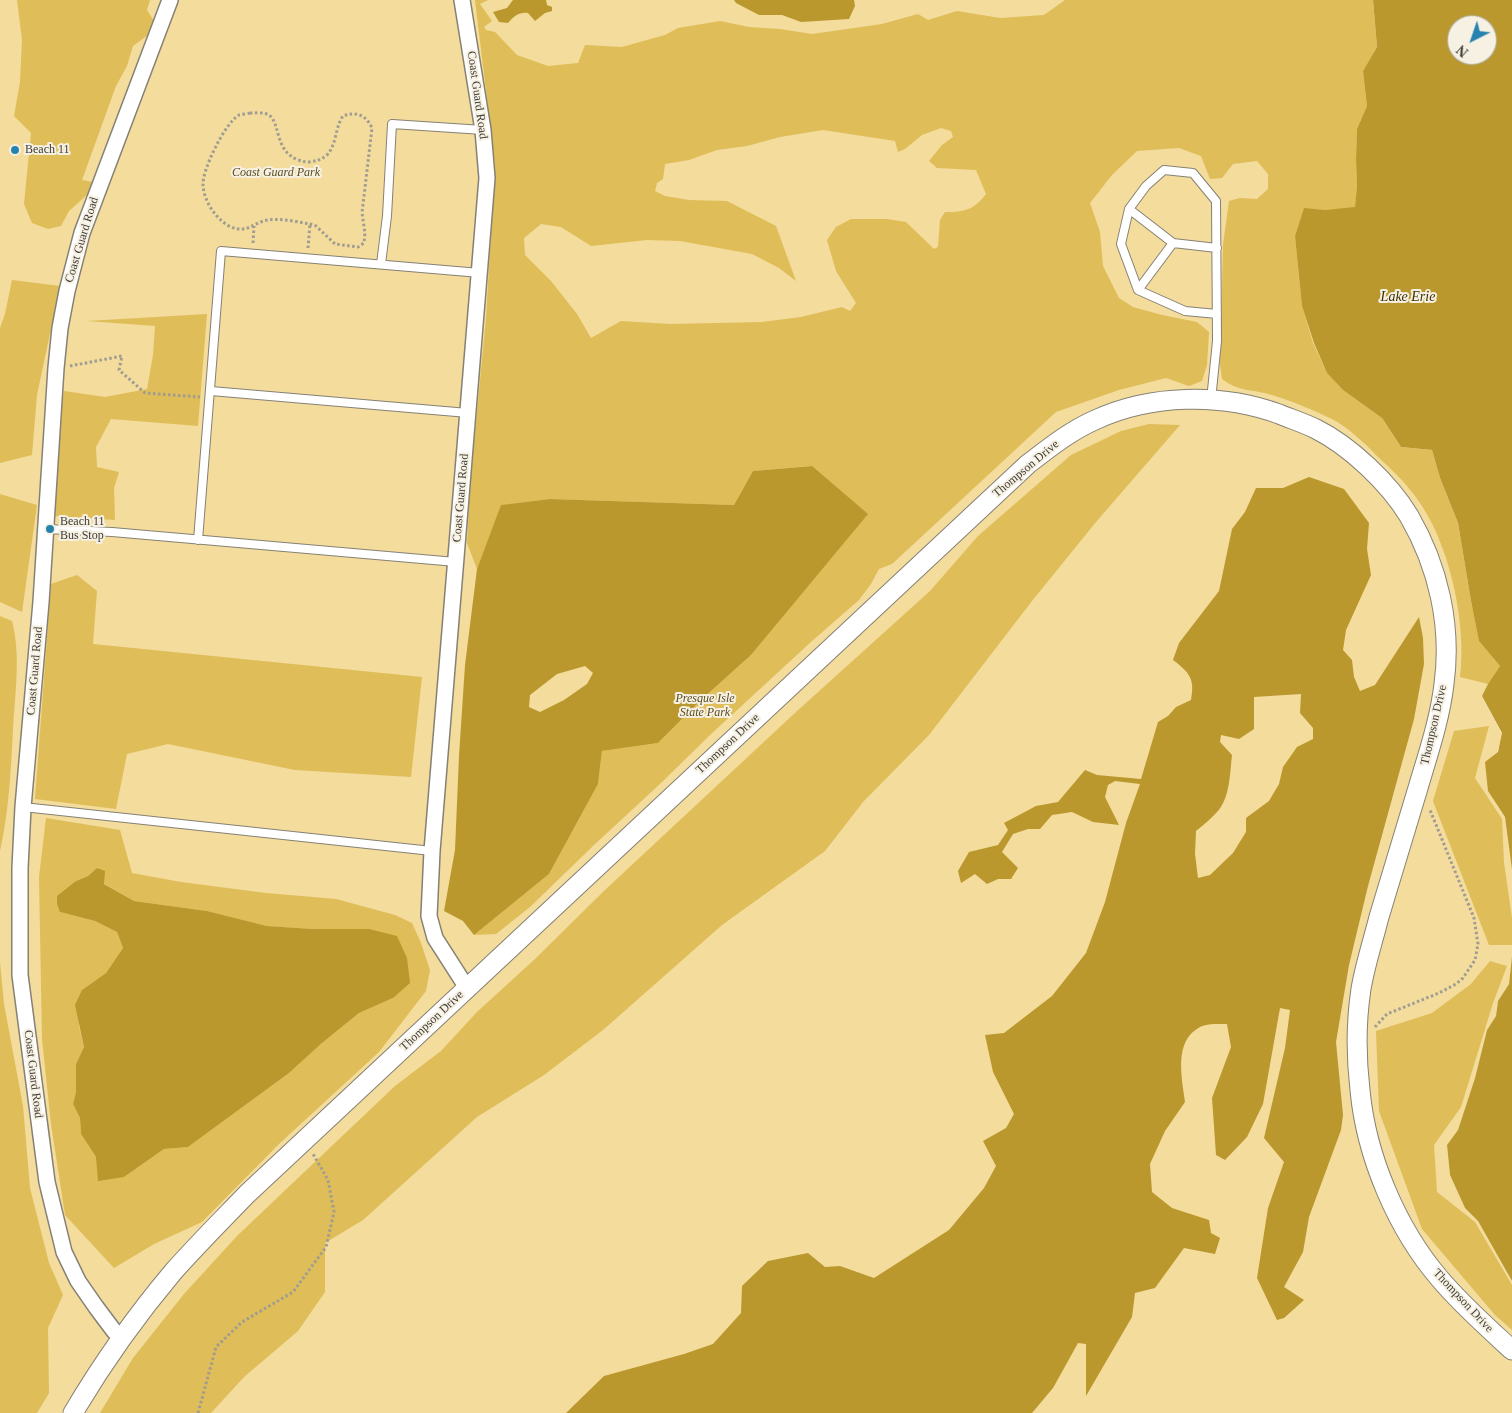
<!DOCTYPE html>
<style>
body{margin:0}
#map{position:relative;width:1512px;height:1413px;overflow:hidden;background:#f7f1e3;font-family:"Times New Roman",serif}
canvas{display:block}
.north{position:absolute;left:1447px;top:15px;width:50px;height:50px;box-sizing:border-box;background:#f7f1e3;border:1px solid #ada89e;border-radius:50%;rotate:221deg;font-size:14px;font-weight:700;line-height:20px;text-align:center;color:#3d3b36}
.north::after{content:'';display:block;margin:auto;width:18px;height:22px;background:#2683b0;clip-path:polygon(50% 0,100% 100%,50% 72%,0 100%)}
</style>
<div id="map">
<canvas width="1512" height="1413"></canvas>
<div class="north">N</div>
</div>
<script>
const ctx = document.querySelector('canvas').getContext('2d');
ctx.lineJoin = 'round';
function fillPath(path, color) { ctx.fillStyle = color; ctx.fill(path, 'evenodd'); }
function strokePath(path, color, width, dash) { ctx.strokeStyle = color; ctx.lineWidth = width; ctx.lineCap = dash ? 'butt' : 'round'; ctx.setLineDash(dash || []); ctx.stroke(path); }
function label(font, color, halo, rows, align = 'center') {
  ctx.font = font + ' "Times New Roman",serif'; ctx.lineWidth = 4; ctx.setLineDash([]); ctx.textBaseline = 'middle'; ctx.strokeStyle = halo; ctx.fillStyle = color; for (const [text, x, y, turn = 0] of rows) {
    ctx.save(); ctx.translate(x, y); ctx.rotate((+turn || 0) * Math.PI / 180); ctx.textAlign = isNaN(turn) ? turn : align; if (halo) ctx.strokeText(text, 0, 0); ctx.fillText(text, 0, 0); ctx.restore();
  }
}
fillPath(new Path2D(`
 M 0,0 L 1373,0 L 1382,418 L 1500,666 L 1482,696 L 1502,734 L 1488,791 L 1505,817 L 1512,870 L 1512,956 L 1509,984 L 1498,1001 L 1496,1016 L 1487,1030 L 1475,1078 L 1458,1131 L 1447,1145 L 1450,1175 L 1465,1208 L 1478,1221 L 1512,1281 L 1512,1413 L 0,1413 Z`), '#f3dc9c');
fillPath(new Path2D(`
 M 17,0 L 150,0 L 147,10 L 154,21 L 148,35 L 133,46 L 127,66 L 116,86 L 82,180 L 93,182 L 89,193 L 69,211 L 61,226 L 48,229 L 32,223 L 24,204 L 31,133 L 14,116 L 20,82 L 22,40 Z
 M 475,0 L 488,0 L 480,4 L 492,21 L 484,27 L 486,30 L 495,32 L 517,55 L 548,66 L 578,63 L 585,45 L 622,47 L 665,35 L 678,28 L 720,21 L 749,27 L 780,29 L 812,34 L 882,24 L 918,14 L 928,20 L 957,11 L 1000,18 L 1044,15 L 1065,0 L 1373,0 L 1377,47 L 1363,71 L 1367,106 L 1357,129 L 1356,159 L 1357,186 L 1355,208 L 1325,210 L 1304,209 L 1295,236 L 1302,306 L 1313,343 L 1327,373 L 1343,390 L 1382,418 L 1401,447 L 1432,450 L 1440,478 L 1458,523 L 1471,601 L 1479,641 L 1500,666 L 1488,684 L 1460,677 C 1467,622 1449,540 1415,496 C 1404,481 1390,468 1376,455 C 1365,443 1346,426 1332,419 C 1313,410 1292,401 1272,395 C 1252,389 1239,392 1222,379 L 1220,365 L 1223,245 L 1229,201 L 1240,198 L 1257,199 L 1268,189 L 1268,174 L 1257,161 L 1233,164 L 1222,178 L 1210,179 L 1201,156 L 1179,148 L 1137,151 L 1112,175 L 1090,203 L 1100,232 L 1103,266 L 1119,298 L 1133,307 L 1162,315 L 1197,322 L 1209,332 L 1207,365 L 1202,381 L 1189,386 L 1166,378 L 1119,390 L 1056,412 L 892,564 L 879,569 L 871,584 L 859,600 L 812,641 L 710,735 L 661,783 L 594,845 L 530,907 L 496,934 L 474,935 L 549,874 L 598,784 L 602,751 L 658,743 L 701,700 L 751,655 L 867,514 L 811,466 L 753,471 L 734,505 L 550,499 L 502,505 L 477,569 L 467,543 L 470,485 L 486,318 L 495,165 ZM 941,128 L 951,131 L 953,137 L 942,145 L 929,161 L 937,168 L 976,170 L 986,194 C 974,210 965,212 945,212 L 940,220 L 938,247 L 934,249 L 906,222 L 887,219 L 851,219 L 836,227 L 827,240 L 836,271 L 856,303 L 850,311 L 842,307 L 801,317 L 762,322 L 670,324 L 621,321 L 591,338 L 577,314 L 551,281 L 525,255 L 524,238 L 541,224 L 561,227 L 591,246 L 647,240 L 680,241 L 752,254 L 779,268 L 796,281 L 776,226 L 727,201 L 689,200 L 665,196 L 655,191 L 657,183 L 663,179 L 665,164 L 689,160 L 717,150 L 747,146 L 780,137 L 823,130 L 895,141 L 898,152 L 905,149 L 922,135 Z
 M 12,280 L 60,286 L 37,395 L 32,455 L 0,463 L 0,328 L 5,314 Z
 M 207,314 L 198,426 L 111,419 L 96,447 L 97,467 L 119,472 L 114,488 L 115,520 L 52,516 L 58,424 L 64,391 L 105,397 L 147,389 L 153,355 L 155,326 L 87,321 Z
 M 1149,424 L 1180,425 L 1096,522 L 1032,601 L 929,735 L 863,802 L 825,851 L 722,925 L 603,1030 L 544,1075 L 477,1117 L 363,1220 L 325,1243 L 325,1292 L 298,1331 L 244,1377 L 211,1413 L 100,1413 L 133,1358 L 184,1294 L 237,1236 L 395,1086 L 441,1051 L 477,1012 L 535,959 L 606,889 L 796,712 L 930,591 L 978,536 L 1071,455 L 1121,431 Z
 M 0,494 L 37,505 L 22,612 L 0,602 Z
 M 77,575 L 97,591 L 93,644 L 422,677 L 411,777 L 295,770 L 168,744 L 127,754 L 116,809 L 35,799 L 51,584 Z
 M 0,616 L 12,621 C 21,655 15,693 13,729 C 11,769 9,811 0,851 Z
 M 1489,726 L 1475,778 L 1502,819 L 1504,863 L 1512,918 L 1512,945 L 1489,945 L 1433,801 L 1454,731 Z
 M 46,818 L 120,830 L 132,873 L 181,882 L 266,893 L 336,899 L 395,915 L 412,923 L 421,943 L 430,970 L 426,991 L 379,1052 L 279,1144 L 202,1222 L 154,1244 L 114,1268 L 65,1215 L 51,1124 L 42,1039 L 39,877 ZM 97,868 L 103,883 L 134,901 L 207,911 L 267,926 L 313,929 L 393,998 L 359,1013 L 322,1043 L 289,1073 L 188,1147 L 164,1149 L 124,1177 L 96,1157 L 81,1134 L 80,1118 L 73,1104 L 76,1092 L 76,1064 L 84,1047 L 79,1026 L 82,990 L 106,973 L 123,948 L 117,932 L 95,921 L 60,912 L 76,881 L 88,876 Z
 M 1490,961 L 1507,966 L 1493,1003 L 1461,1107 L 1434,1145 L 1437,1192 L 1475,1222 L 1512,1285 L 1512,1330 L 1495,1315 L 1422,1229 L 1379,1111 L 1376,1031 L 1432,1013 L 1471,984 Z
 M 0,962 L 4,1004 L 23,1106 L 30,1188 L 49,1263 L 63,1295 L 48,1328 L 49,1393 L 37,1413 L 0,1413 Z`), '#dfbd58');
fillPath(new Path2D(`
 M 513,0 L 546,0 L 547,5 L 552,7 L 552,11 L 545,13 L 535,21 L 528,13 C 519,12 514,16 508,23 L 499,22 L 493,12 L 507,8 Z
 M 734,0 L 854,0 L 855,6 L 849,19 L 801,22 L 782,15 L 759,15 L 736,3 Z
 M 1373,0 L 1512,0 L 1512,870 L 1505,817 L 1488,791 L 1485,762 L 1498,752 L 1502,733 L 1482,696 L 1488,684 L 1500,666 L 1479,641 L 1471,601 L 1458,523 L 1440,478 L 1432,450 L 1401,447 L 1382,418 L 1343,390 L 1327,373 L 1314,343 L 1302,306 L 1295,236 L 1304,208 L 1325,210 L 1355,207 L 1357,186 L 1356,159 L 1357,129 L 1367,106 L 1363,71 L 1377,47 ZM 1457,25 L 1487,25 L 1487,55 L 1457,55 Z
 M 812,466 L 868,514 L 751,655 L 701,700 L 658,743 L 602,751 L 598,784 L 549,874 L 474,935 L 463,921 L 444,911 L 455,850 L 459,756 L 465,665 L 477,569 L 501,505 L 550,499 L 734,505 L 753,471 ZM 585,666 L 593,673 L 587,684 L 564,700 L 540,712 L 529,707 L 530,695 L 557,674 Z
 M 1309,477 L 1344,489 L 1369,523 L 1367,549 L 1371,575 L 1346,630 L 1343,650 L 1352,660 L 1354,677 L 1360,691 L 1375,685 L 1419,617 L 1423,638 L 1424,664 L 1414,719 L 1368,886 L 1349,965 L 1336,1042 L 1343,1115 L 1341,1130 L 1309,1217 L 1303,1252 L 1284,1287 L 1304,1300 L 1284,1318 L 1277,1320 L 1257,1278 L 1268,1208 L 1284,1162 L 1264,1138 L 1285,1048 L 1290,1010 L 1280,1008 L 1263,1104 L 1247,1137 L 1225,1160 L 1216,1155 L 1212,1098 L 1231,1047 L 1227,1024 C 1220,1024 1207,1023 1200,1027 C 1173,1041 1182,1078 1185,1102 L 1165,1131 L 1150,1164 L 1152,1192 L 1172,1208 L 1209,1220 L 1211,1233 L 1220,1238 L 1215,1254 L 1184,1248 L 1155,1288 L 1135,1293 L 1132,1317 L 1086,1396 L 1086,1344 L 1078,1343 L 1053,1388 L 1032,1413 L 566,1413 L 604,1376 L 684,1354 L 713,1344 L 741,1313 L 742,1286 L 768,1261 L 808,1253 L 825,1267 L 840,1266 L 874,1278 L 949,1230 L 984,1188 L 996,1166 L 983,1141 L 1006,1128 L 1014,1114 L 993,1072 L 985,1035 L 1004,1033 L 1052,996 L 1086,953 L 1105,902 L 1126,823 L 1140,784 L 1115,781 L 1108,785 L 1105,797 L 1119,825 L 1093,822 L 1072,812 L 1052,815 L 1040,829 L 1028,829 L 1013,834 L 1002,852 L 1018,868 L 1011,879 L 998,879 L 987,884 L 975,874 L 961,883 L 958,871 L 969,852 L 998,845 L 1008,830 L 1004,823 L 1036,806 L 1058,802 L 1085,770 L 1097,775 L 1141,779 L 1158,722 L 1168,716 L 1176,707 L 1191,700 C 1195,679 1190,673 1173,660 L 1179,643 L 1219,591 L 1232,529 L 1245,512 L 1256,488 L 1283,488 ZM 1301,694 L 1300,713 L 1313,728 L 1313,739 L 1297,747 L 1283,767 L 1279,784 L 1269,801 L 1246,818 L 1246,832 L 1233,853 L 1210,875 L 1198,878 L 1195,854 L 1196,831 C 1203,825 1211,819 1217,812 C 1230,799 1230,772 1232,755 L 1220,742 L 1221,735 L 1239,739 L 1254,729 L 1254,697 Z
 M 97,868 L 105,871 L 104,884 L 134,901 L 207,911 L 267,926 L 313,929 L 369,929 L 397,936 L 407,958 L 410,983 L 393,998 L 359,1013 L 322,1043 L 289,1073 L 188,1147 L 164,1149 L 124,1177 L 98,1181 L 96,1157 L 81,1134 L 80,1118 L 73,1104 L 76,1092 L 76,1064 L 84,1047 L 75,1005 L 82,990 L 106,973 L 123,948 L 117,932 L 95,921 L 60,912 L 57,904 L 57,896 L 76,881 L 88,876 Z
 M 1512,956 L 1512,1281 L 1478,1221 L 1465,1208 L 1450,1175 L 1447,1145 L 1458,1130 L 1475,1078 L 1487,1030 L 1496,1016 L 1498,1001 L 1509,984 Z`), '#ba982d');
const service = new Path2D(`
 M 1129,209 L 1173,243 L 1217,248
 M 381,264 L 387,216 L 392,124 L 483,130
 M 1138,290 L 1173,243
 M 211,391 L 468,413
 M 1211,400 L 1217,341 L 1216,201 L 1193,173 L 1164,170 L 1146,186 L 1129,209 L 1121,244 L 1138,290 L 1185,311 L 1217,314
 M 46,529 L 112,532 L 456,562
 M 198,540 L 221,251 L 480,273
 M 23,807 L 432,851`);
const minor = new Path2D(`
 M 462,0 L 483,130 L 487,178 L 432,851 L 429,916 L 435,938 L 467,988
 M 122,1338 L 114,1331 L 96,1307 L 78,1281 L 64,1252 L 47,1182 L 20,975 L 20,868 L 23,807 L 41,602 L 56,368 L 60,328 L 67,291 L 82,233 L 170,0`);
const tertiary = new Path2D(`
 M 73,1413 C 102,1364 136,1316 173,1272 C 197,1245 222,1220 247,1194 L 1028,464 C 1049,448 1070,431 1095,420 C 1151,394 1221,393 1279,414 C 1291,419 1304,423 1316,429 C 1350,446 1389,483 1409,516 C 1438,566 1452,625 1444,684 C 1440,719 1428,754 1418,788 C 1405,831 1392,874 1379,917 C 1373,941 1365,965 1361,989 C 1356,1022 1356,1056 1360,1090 C 1366,1156 1397,1229 1440,1279 C 1462,1305 1487,1327 1512,1350`);
strokePath(service, '#868174', 10);
strokePath(minor, '#868174', 18);
strokePath(tertiary, '#868174', 21);
strokePath(new Path2D(`
 M 250,113 C 256,113 264,112 269,115 C 281,124 274,150 298,160 C 302,161 304,162 309,162 C 316,161 321,160 327,155 C 337,144 335,127 343,116 C 356,111 366,115 372,128 L 362,213 L 365,233 L 364,243 L 358,247 L 335,244 L 316,226 L 310,224 C 297,222 282,218 268,220 C 253,222 247,235 229,226 C 215,218 204,201 203,185 C 202,170 225,123 239,115 C 242,114 247,114 250,113 Z
 M 253,243 L 254,226
 M 308,248 L 310,224
 M 70,366 L 122,356 L 119,370 L 145,393 L 200,397
 M 1375,1027 L 1387,1014 L 1439,993 L 1456,984 L 1463,978 L 1475,960 L 1478,944 L 1474,918 L 1430,810
 M 198,1413 L 216,1347 L 242,1322 L 293,1292 L 326,1247 L 334,1212 L 328,1180 L 313,1154`), '#a09c92', 3, [2.5, 2.5]);
strokePath(service, '#fff', 8);
strokePath(minor, '#fff', 15);
strokePath(tertiary, '#fff', 19);
for (const [x, y, r, color] of [
 [15,150,5,"#2683b0"],
 [50,529,5,"#2683b0"]
]) { const dot = new Path2D(); dot.arc(x, y, r, 0, 2 * Math.PI); ctx.fillStyle = color; ctx.fill(dot); strokePath(dot, '#f7f1e3', 2); }
label('12px', '#3d3b36', '#f7f1e3', [
 ["Coast Guard Road",477,95,82],
 ["Coast Guard Road",82,240,-73],
 ["Thompson Drive",1026,469,-40],
 ["Coast Guard Road",461,498,-85],
 ["Coast Guard Road",35,671,-85],
 ["Thompson Drive",1434,725,-77],
 ["Thompson Drive",728,744,-43],
 ["Thompson Drive",432,1021,-43],
 ["Coast Guard Road",33,1074,83],
 ["Thompson Drive",1463,1301,47]
]);
label('12px', '#3d3b36', '#f7f1e3', [
 ["Beach 11",25,150],
 ["Beach 11",60,522],
 ["Bus Stop",60,536]
], 'left');
label('italic 12px', '#5a4c22', '#f7f1e3', [
 ["Coast Guard Park",276,173],
 ["Presque Isle",705,699],
 ["State Park",705,713]
]);
label('italic 14px', '#3f3104', '#f7f1e3', [
 ["Lake Erie",1408,297]
]);
</script>
